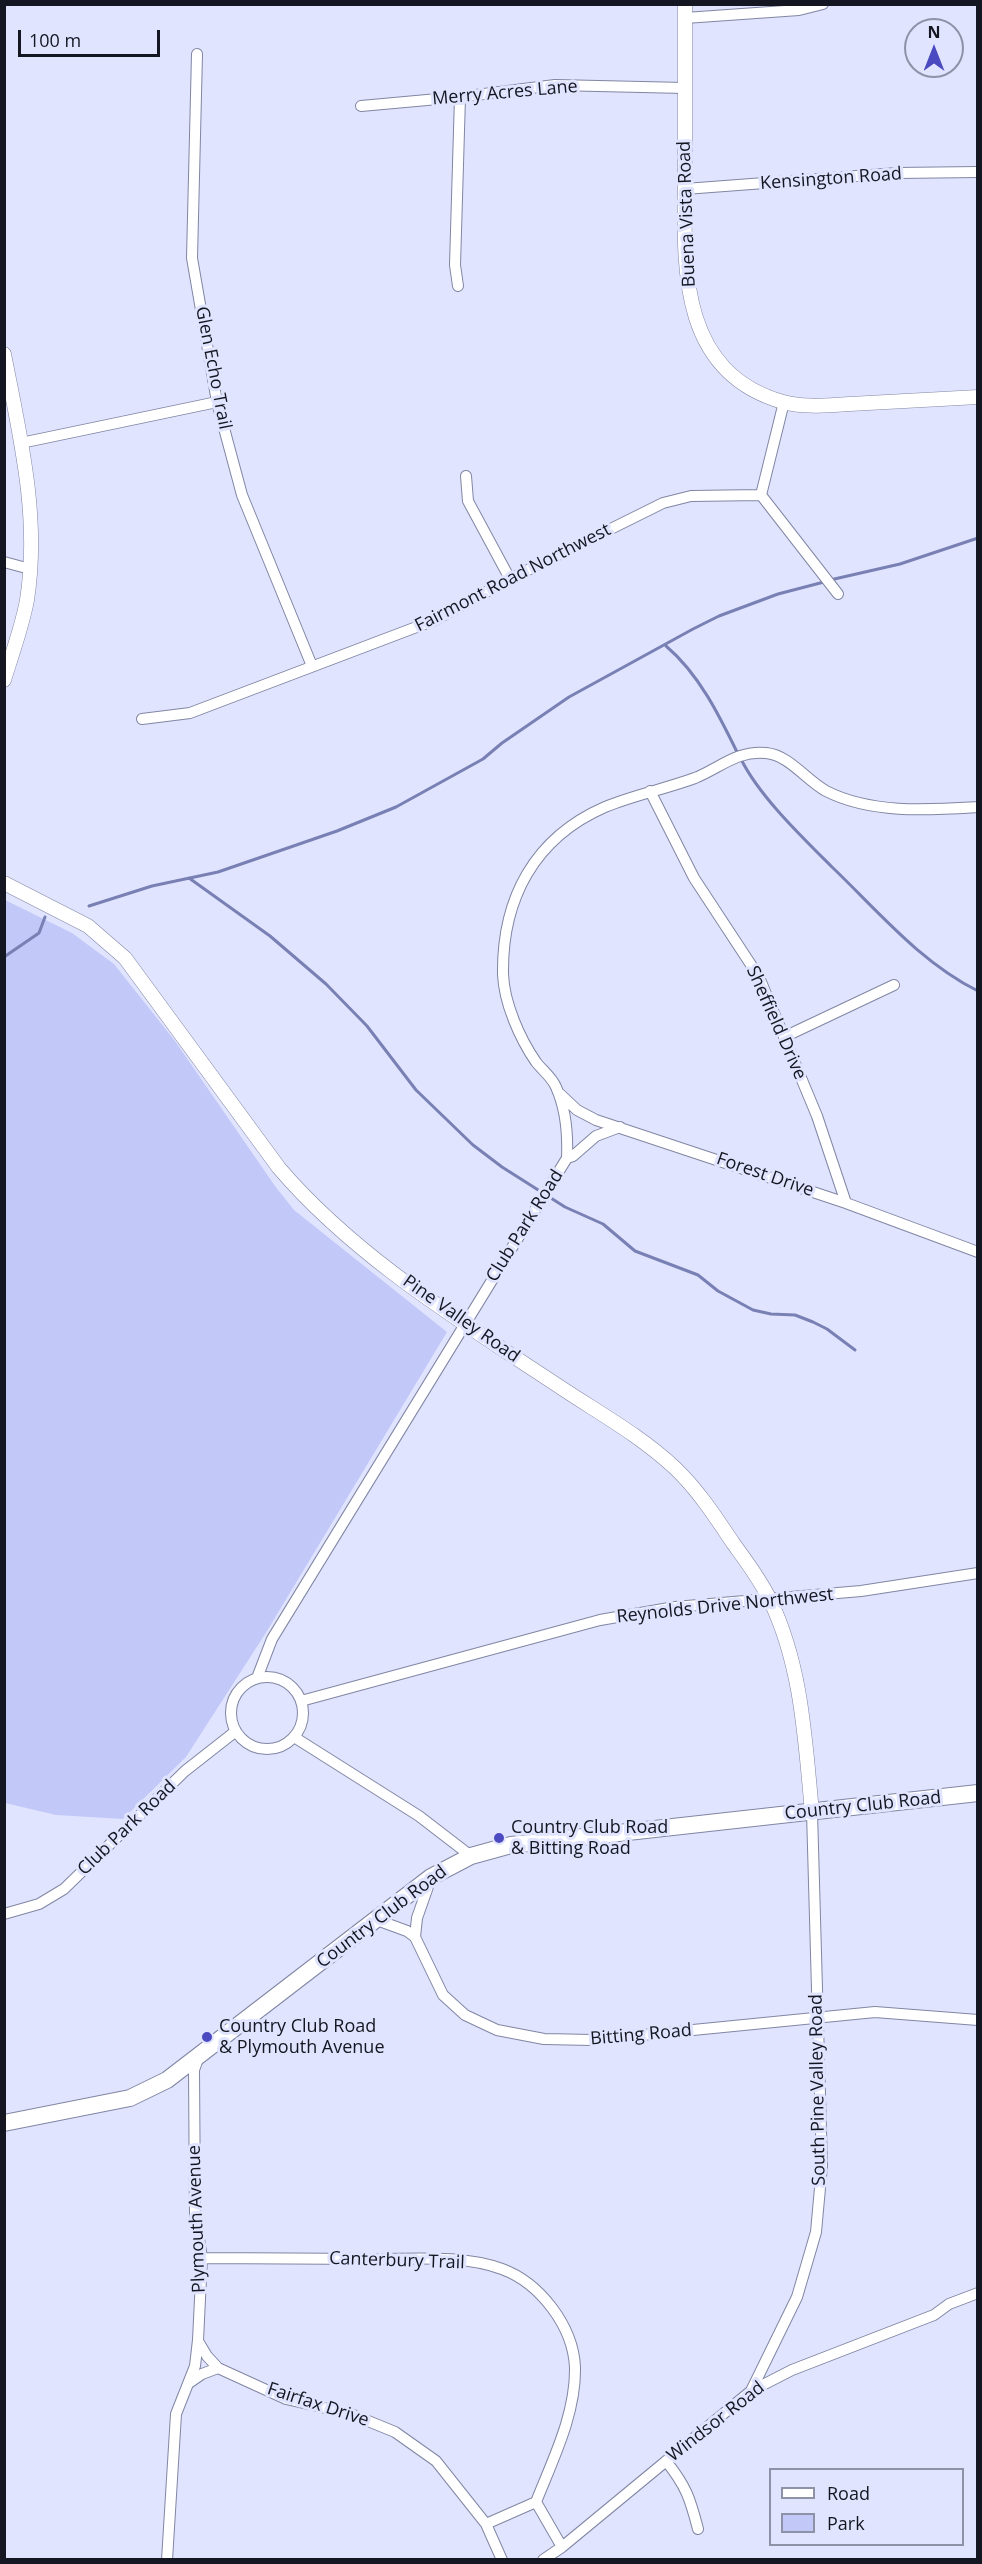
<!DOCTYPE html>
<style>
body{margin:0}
#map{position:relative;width:982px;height:2564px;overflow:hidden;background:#e0e4ff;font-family:"Open Sans",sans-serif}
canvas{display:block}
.frame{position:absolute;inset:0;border:6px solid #141621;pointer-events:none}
.legend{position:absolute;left:769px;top:2468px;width:195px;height:78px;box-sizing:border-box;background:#e0e4ff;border:2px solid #8e92a6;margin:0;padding:8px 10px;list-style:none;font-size:18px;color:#141621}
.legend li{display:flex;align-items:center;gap:12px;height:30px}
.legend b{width:30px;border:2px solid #8e92a6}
.north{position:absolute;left:904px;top:18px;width:60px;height:60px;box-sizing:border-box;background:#e0e4ff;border:2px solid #8e92a6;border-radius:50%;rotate:0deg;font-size:16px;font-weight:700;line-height:24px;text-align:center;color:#141621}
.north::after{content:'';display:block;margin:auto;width:21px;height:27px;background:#4c4ac0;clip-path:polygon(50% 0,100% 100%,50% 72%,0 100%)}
.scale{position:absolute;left:18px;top:30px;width:142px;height:27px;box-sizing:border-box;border:3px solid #141621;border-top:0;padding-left:8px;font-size:18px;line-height:21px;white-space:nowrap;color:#141621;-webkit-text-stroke:4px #e0e4ff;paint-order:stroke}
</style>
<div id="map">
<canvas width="982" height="2564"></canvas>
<div class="frame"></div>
<ul class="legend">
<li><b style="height:8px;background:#fff"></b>Road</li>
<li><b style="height:16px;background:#c2c9f8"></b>Park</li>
</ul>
<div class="north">N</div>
<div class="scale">100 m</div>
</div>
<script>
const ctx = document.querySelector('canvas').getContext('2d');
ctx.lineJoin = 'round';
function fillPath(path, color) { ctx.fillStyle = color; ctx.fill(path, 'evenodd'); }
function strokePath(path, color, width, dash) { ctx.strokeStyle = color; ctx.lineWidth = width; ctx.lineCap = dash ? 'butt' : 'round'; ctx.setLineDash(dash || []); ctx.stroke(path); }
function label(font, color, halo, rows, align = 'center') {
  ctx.font = font + ' "Open Sans",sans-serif'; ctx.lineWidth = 6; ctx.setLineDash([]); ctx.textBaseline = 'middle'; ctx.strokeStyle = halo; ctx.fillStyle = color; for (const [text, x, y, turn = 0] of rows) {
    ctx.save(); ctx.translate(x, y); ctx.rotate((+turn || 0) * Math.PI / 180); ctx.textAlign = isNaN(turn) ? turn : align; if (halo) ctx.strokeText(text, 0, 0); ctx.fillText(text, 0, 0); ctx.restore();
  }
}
fillPath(new Path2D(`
 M 5,900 L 72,933 L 114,964 L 175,1041 L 275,1186 L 294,1210 L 447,1332 L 267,1631 L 186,1757 L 123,1819 L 56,1815 L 5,1803 Z`), '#c2c9f8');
strokePath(new Path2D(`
 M 830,580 L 900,564 L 978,538
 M 666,646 C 699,674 719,715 738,754
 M 741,759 C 759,796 803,838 832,867 C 878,911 920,962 978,991
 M 189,878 L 270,936 L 326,984 L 367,1026 L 416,1090 L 473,1145 L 502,1167 L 565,1207 L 603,1224 L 635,1251 L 698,1275 L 718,1291 L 753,1310 L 771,1314 L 795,1315 L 813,1322 L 827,1329 L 855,1350
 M 89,906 L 152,886 L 218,872 L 337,831 L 396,807 L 483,759 L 502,743 L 569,697 L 693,629 L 719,616 L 778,594 L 824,582
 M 4,957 L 39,933 L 45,917`), '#7980b4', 3);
const minor = new Path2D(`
 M 685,18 L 799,10 L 823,4
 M 197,54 L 192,258 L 217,402 L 242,495 L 312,666
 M 361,106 L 460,97 L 555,85 L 685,88
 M 685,189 L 897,173 L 978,172
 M 458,286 L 455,265 L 460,97
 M 21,443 L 217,402
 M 466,476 L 468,501 L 510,579
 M 761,495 L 838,594
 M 761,495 L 784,402
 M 4,562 L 30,569
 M 142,719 L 190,713 L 435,620 L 510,579 L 663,503 L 691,496 L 761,495
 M 650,791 L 694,878 L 759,977 L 817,1116 L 846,1203
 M 784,1037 L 894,985
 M 560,1094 L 577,1110 L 596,1120 L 846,1203 L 978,1252
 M 567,1158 L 573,1156 L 596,1136 L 620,1127
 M231 1713a36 36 0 1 1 72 0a36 36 0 1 1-72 0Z
 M 257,1678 L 272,1639 L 567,1158 C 568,1134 566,1109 556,1087 C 552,1077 542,1070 536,1062 C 520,1039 504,1003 503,974 C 502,899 534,838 605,807 C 634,795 665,789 695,778 C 720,768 737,750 766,753 C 789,755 806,780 826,791 C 871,814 928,810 978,807
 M 301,1701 L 600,1620 L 675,1607 L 861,1591 L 978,1573
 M 294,1737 L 419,1816 L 471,1856
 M 431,1878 L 417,1918 L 415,1937 L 443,1995 L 465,2015 L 497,2030 L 544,2039 L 592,2040 L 875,2012 L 978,2020
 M 4,1914 L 39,1904 L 64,1889 L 185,1771 L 236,1731
 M 377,1920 L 407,1931 L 415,1937
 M 202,2258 C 260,2258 318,2259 375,2259 C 417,2259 463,2255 502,2269 C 540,2283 573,2326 575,2367 C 576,2414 553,2459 536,2502 L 486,2524
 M 198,2341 L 207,2356 L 218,2368 L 286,2399 L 351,2414 L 395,2432 L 436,2461 L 486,2524 L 502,2560
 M 189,2383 L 202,2374 L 218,2368
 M 751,2391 L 797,2297 L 816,2232 L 822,2166 L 812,1812
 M 666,2461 C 686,2486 690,2498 698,2529
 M 536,2502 L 562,2547
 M 167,2560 L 176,2414 L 195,2366 L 198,2340 L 202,2258 L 195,2213 L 194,2070 L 199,2056
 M 543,2560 L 562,2547 L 751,2391 L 792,2370 L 934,2315 L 949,2304 L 978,2293`);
const tertiary = new Path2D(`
 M 685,4 C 685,58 685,111 685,164 C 685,254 672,370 783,402 C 804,408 828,405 850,404 C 893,402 935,399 978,397
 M 4,354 C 20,436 40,517 27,600 C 22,627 12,654 4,680
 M 4,883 L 88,926 L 125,958 L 279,1168 C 356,1258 462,1322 560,1387 C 599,1413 641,1436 675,1468 C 698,1490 715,1516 733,1543 C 746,1561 760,1579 770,1600 C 802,1666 805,1740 812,1812`);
const secondary = new Path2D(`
 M 4,2123 L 130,2098 L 167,2080 L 431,1877 L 471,1856 L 511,1845 L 978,1793`);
strokePath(minor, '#8186a3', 12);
strokePath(tertiary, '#8186a3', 15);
strokePath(secondary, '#8186a3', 18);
strokePath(minor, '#fff', 10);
strokePath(tertiary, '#fff', 14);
strokePath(secondary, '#fff', 16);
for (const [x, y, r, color] of [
 [499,1838,6,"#4c4ac0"],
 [207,2037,6,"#4c4ac0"]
]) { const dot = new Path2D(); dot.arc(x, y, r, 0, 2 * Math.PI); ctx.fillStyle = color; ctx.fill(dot); strokePath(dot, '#e0e4ff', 2); }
label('18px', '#141621', '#e0e4ff', [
 ["Merry Acres Lane",505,93,-5],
 ["Kensington Road",831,179,-4],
 ["Buena Vista Road",687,214,-92],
 ["Glen Echo Trail",213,368,79],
 ["Fairmont Road Northwest",513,578,-27],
 ["Sheffield Drive",776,1023,66],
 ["Forest Drive",765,1175,19],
 ["Club Park Road",525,1226,-58],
 ["Pine Valley Road",461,1319,35],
 ["Reynolds Drive Northwest",725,1606,-6],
 ["Country Club Road",863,1806,-6],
 ["Club Park Road",127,1828,-44],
 ["Country Club Road",382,1917,-37],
 ["Bitting Road",641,2035,-5],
 ["South Pine Valley Road",818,2090,-91],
 ["Plymouth Avenue",197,2219,-92],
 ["Canterbury Trail",397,2261,2],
 ["Fairfax Drive",318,2405,18],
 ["Windsor Road",716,2422,-38]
]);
label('18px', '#141621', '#e0e4ff', [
 ["Country Club Road",511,1828],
 ["& Bitting Road",511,1849],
 ["Country Club Road",219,2027],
 ["& Plymouth Avenue",219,2048]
], 'left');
</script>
